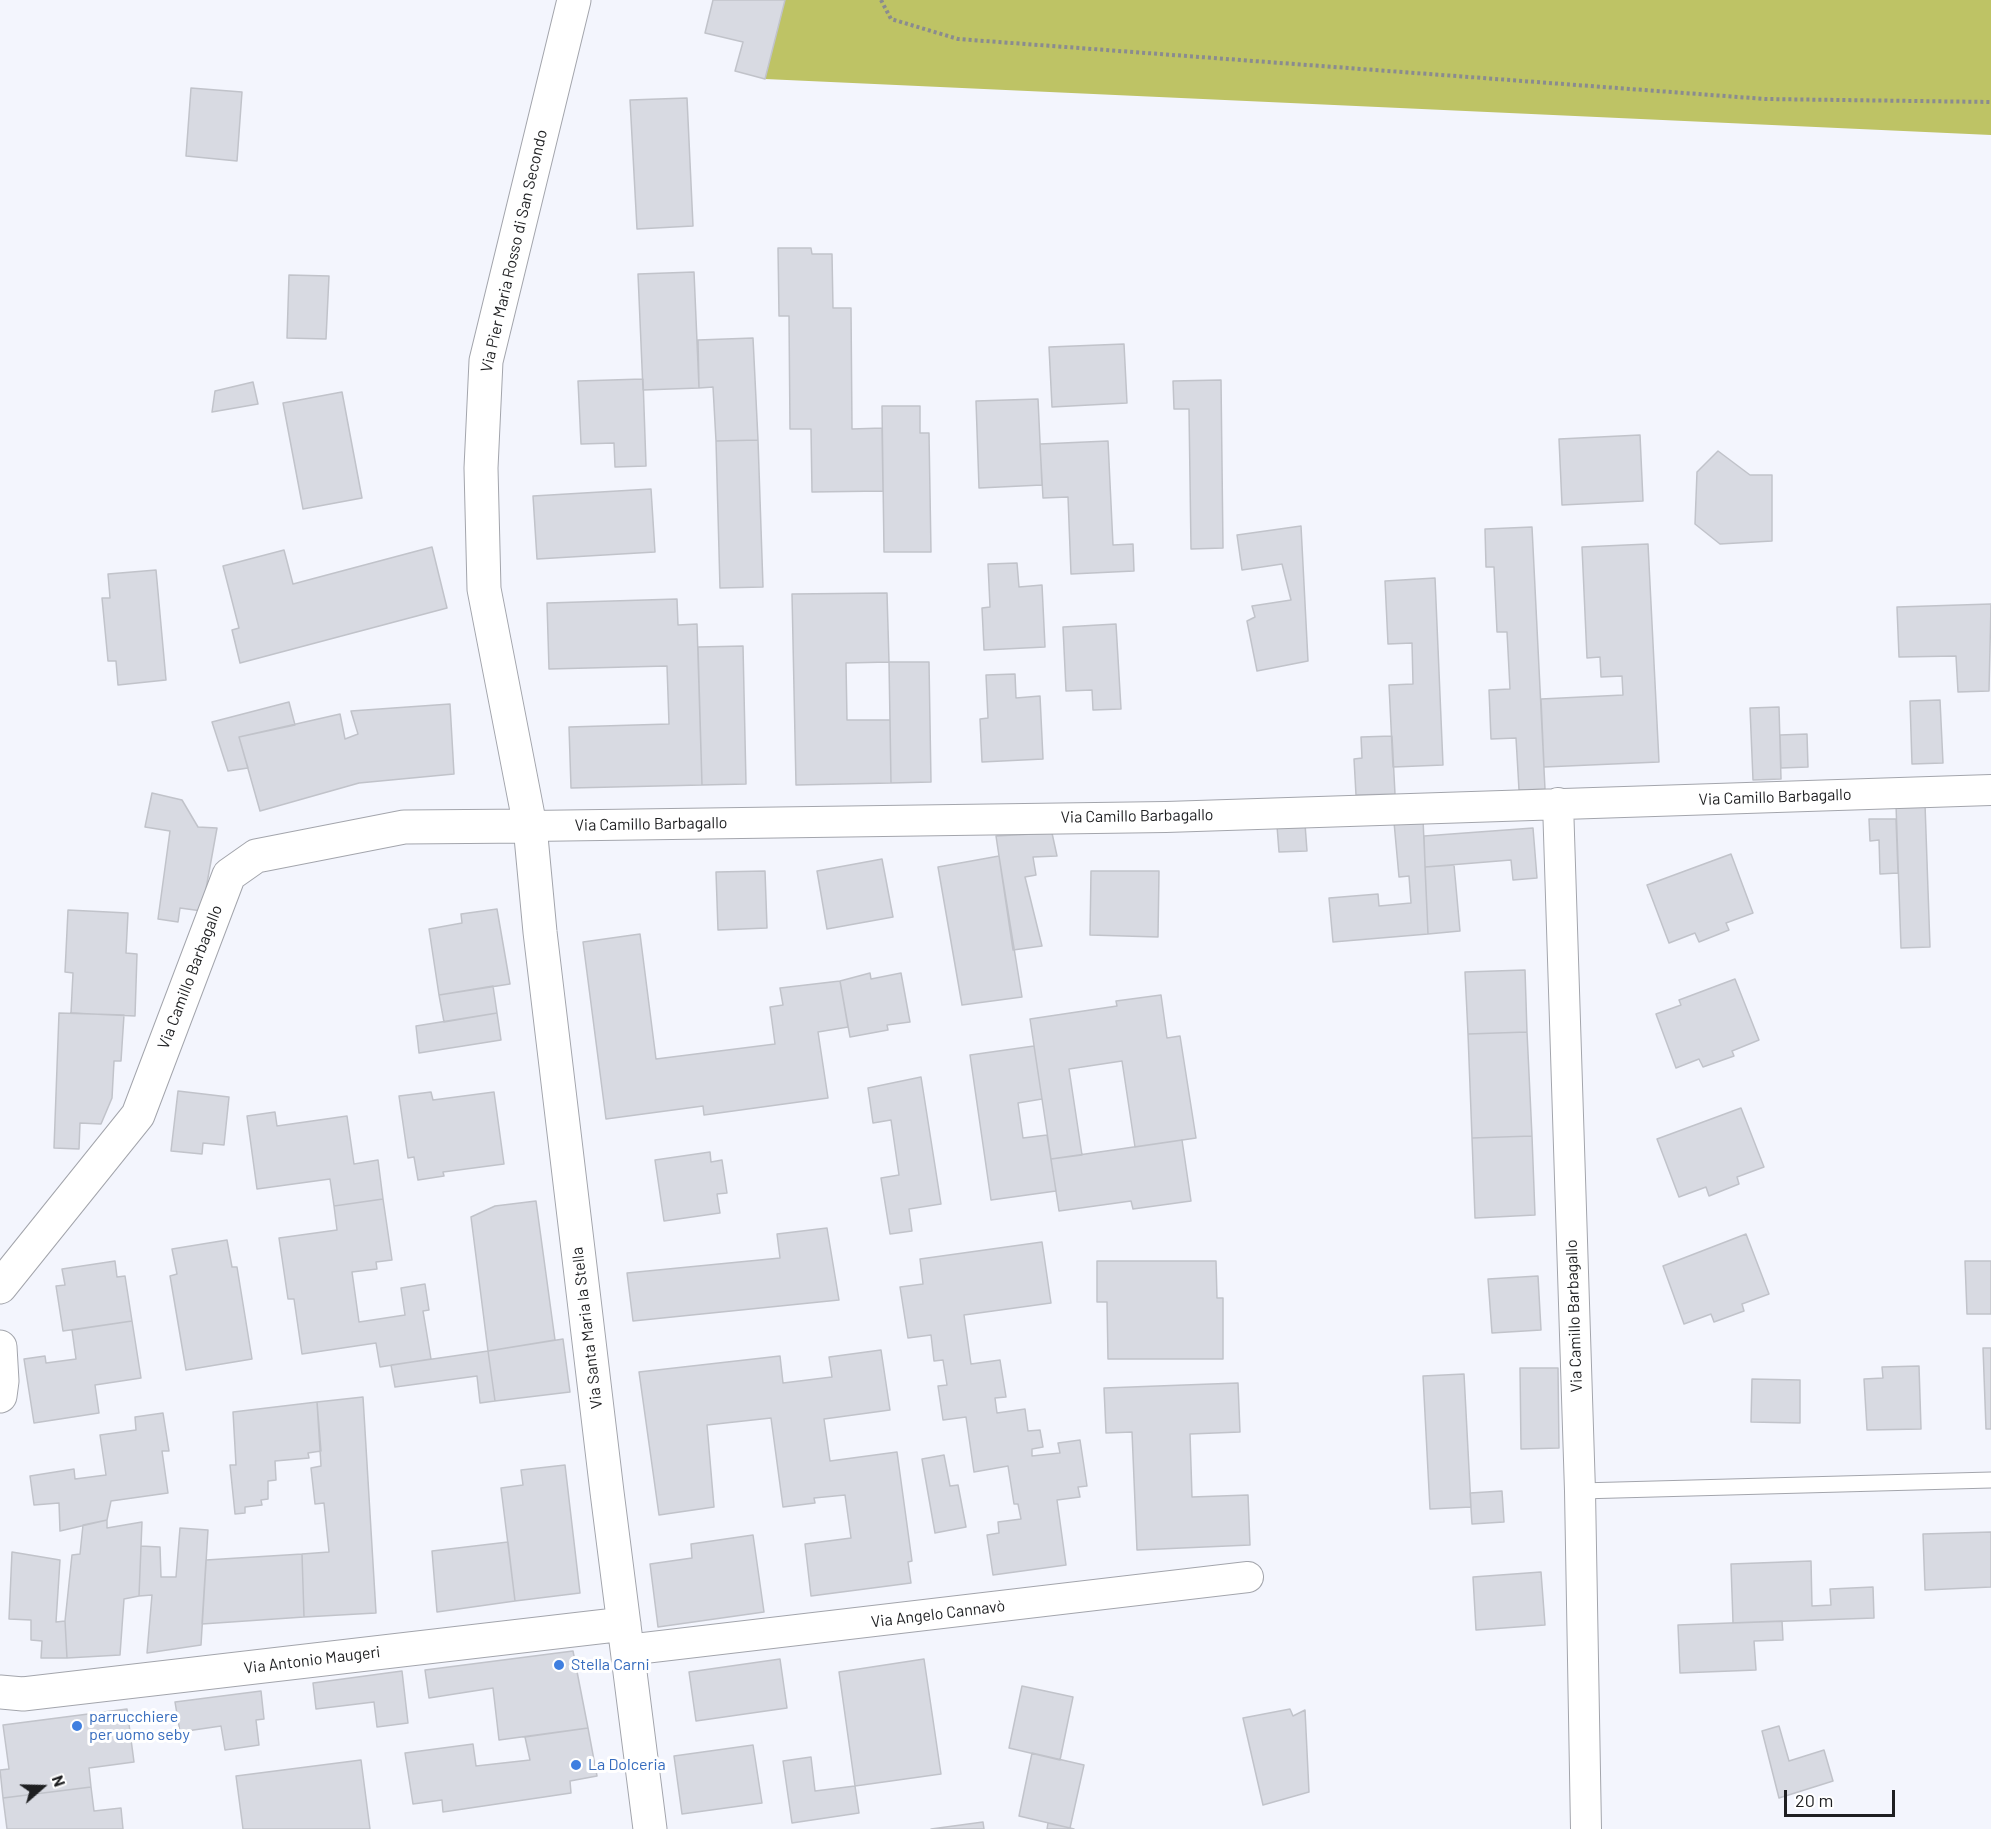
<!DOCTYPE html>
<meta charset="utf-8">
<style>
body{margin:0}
#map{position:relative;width:1991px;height:1829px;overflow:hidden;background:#f3f5fd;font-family:Barlow,sans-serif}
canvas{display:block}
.north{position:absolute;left:12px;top:1757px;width:60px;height:60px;-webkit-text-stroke:4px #fff;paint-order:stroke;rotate:70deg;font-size:16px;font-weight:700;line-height:24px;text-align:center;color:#1e1f21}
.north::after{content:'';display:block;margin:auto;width:21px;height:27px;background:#1e1f21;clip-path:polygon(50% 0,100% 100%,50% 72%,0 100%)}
.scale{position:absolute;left:1784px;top:1790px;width:111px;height:27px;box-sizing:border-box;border:3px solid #1e1f21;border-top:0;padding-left:8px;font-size:18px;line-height:21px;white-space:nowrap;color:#1e1f21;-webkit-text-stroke:4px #fff;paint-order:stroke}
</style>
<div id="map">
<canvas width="1991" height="1829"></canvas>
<div class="north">N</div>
<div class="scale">20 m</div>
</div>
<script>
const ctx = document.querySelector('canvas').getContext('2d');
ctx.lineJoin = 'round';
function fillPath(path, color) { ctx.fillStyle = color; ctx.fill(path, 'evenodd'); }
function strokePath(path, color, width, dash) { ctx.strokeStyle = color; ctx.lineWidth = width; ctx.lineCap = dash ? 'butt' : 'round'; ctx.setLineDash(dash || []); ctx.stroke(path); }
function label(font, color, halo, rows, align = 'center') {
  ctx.font = font + ' Barlow,sans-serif'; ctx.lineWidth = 6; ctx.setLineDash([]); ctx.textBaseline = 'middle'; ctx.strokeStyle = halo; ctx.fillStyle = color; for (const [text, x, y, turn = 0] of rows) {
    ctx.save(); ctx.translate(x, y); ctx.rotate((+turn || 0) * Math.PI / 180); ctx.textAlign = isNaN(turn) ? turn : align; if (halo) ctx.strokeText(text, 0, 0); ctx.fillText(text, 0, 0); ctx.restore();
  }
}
fillPath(new Path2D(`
 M 785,0 L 1991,0 L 1991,135 L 765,79 Z`), '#bec365');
const building = new Path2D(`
 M 713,0 L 785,0 L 765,79 L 735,71 L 743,42 L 705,33 Z
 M 191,88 L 242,92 L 237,161 L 186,156 Z
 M 687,98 L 693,226 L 637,229 L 630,100 Z
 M 778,248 L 811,248 L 812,254 L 832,254 L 833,308 L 851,308 L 852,429 L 882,428 L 883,491 L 812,492 L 811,429 L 790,429 L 789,316 L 779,316 Z
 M 694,272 L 699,388 L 643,390 L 638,274 Z
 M 289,275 L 329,276 L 326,339 L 287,338 Z
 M 753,338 L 758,440 L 716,441 L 713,387 L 699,388 L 698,340 Z
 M 1124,344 L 1127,403 L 1052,407 L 1049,347 Z
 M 643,379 L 646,466 L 615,467 L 614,443 L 581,444 L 578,381 Z
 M 1221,380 L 1223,548 L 1191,549 L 1189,409 L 1174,409 L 1173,381 Z
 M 253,382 L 258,404 L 212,412 L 215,391 Z
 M 342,392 L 362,498 L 303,509 L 283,403 Z
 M 1038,399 L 1042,485 L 979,488 L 976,401 Z
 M 882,406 L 920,406 L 920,433 L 929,433 L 931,552 L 884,552 Z
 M 1640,435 L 1643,501 L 1562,505 L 1559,439 Z
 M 758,440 L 763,587 L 720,588 L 716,441 Z
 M 1108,441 L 1113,545 L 1133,544 L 1134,571 L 1071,574 L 1068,497 L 1043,498 L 1040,444 Z
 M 1718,451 L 1750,475 L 1772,475 L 1772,541 L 1720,544 L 1695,524 L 1697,472 Z
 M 651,489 L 655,552 L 537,559 L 533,496 Z
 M 1301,526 L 1308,661 L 1257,671 L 1247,621 L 1255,617 L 1252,606 L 1291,600 L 1282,564 L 1242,570 L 1237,535 Z
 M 1532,527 L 1545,789 L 1519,790 L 1516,738 L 1491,739 L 1489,690 L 1510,689 L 1507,632 L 1497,632 L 1494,567 L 1486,567 L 1485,529 Z
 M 1648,544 L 1659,762 L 1544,767 L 1541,699 L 1623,695 L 1622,676 L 1601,677 L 1600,657 L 1587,658 L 1582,547 Z
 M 432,547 L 447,608 L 240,663 L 232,630 L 239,628 L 223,566 L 284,550 L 293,584 Z
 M 1017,563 L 1019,587 L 1042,585 L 1045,647 L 984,650 L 982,608 L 990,607 L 988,564 Z
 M 156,570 L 166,680 L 118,685 L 116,661 L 108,661 L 102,598 L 110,598 L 108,574 Z
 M 1435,578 L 1443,765 L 1393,767 L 1389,685 L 1413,684 L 1412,643 L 1388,644 L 1385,581 Z
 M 887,593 L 889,662 L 846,663 L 847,720 L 890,720 L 891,783 L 796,785 L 792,594 Z
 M 677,599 L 678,625 L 697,624 L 702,785 L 571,788 L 569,727 L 669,724 L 667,666 L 549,669 L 547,603 Z
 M 1991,604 L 1989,691 L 1958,692 L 1956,656 L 1899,657 L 1897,607 Z
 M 1116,624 L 1121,709 L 1093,710 L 1092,690 L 1066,691 L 1063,627 Z
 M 743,646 L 746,784 L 702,785 L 698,647 Z
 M 889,662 L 929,662 L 931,782 L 891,783 Z
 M 1015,674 L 1016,698 L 1040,696 L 1043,759 L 982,762 L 980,719 L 988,718 L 986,675 Z
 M 1940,700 L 1943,763 L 1912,764 L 1910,701 Z
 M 289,702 L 295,725 L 239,737 L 248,768 L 228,771 L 212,722 Z
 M 450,704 L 454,774 L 359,783 L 260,811 L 239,737 L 340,714 L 345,739 L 358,734 L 351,711 Z
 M 1779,707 L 1781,779 L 1753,780 L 1750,708 Z
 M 1807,734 L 1808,767 L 1781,768 L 1780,735 Z
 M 1392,736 L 1395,794 L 1356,795 L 1354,759 L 1362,758 L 1361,737 Z
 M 152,793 L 182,800 L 198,827 L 217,828 L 202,911 L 180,908 L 178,922 L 158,919 L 170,831 L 145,827 Z
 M 1925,804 L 1930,947 L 1901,948 L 1896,805 Z
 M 1423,819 L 1428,934 L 1333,942 L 1329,898 L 1378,894 L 1379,906 L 1411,903 L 1409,876 L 1399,877 L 1394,822 Z
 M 1869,819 L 1896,819 L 1898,873 L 1880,874 L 1879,840 L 1870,841 Z
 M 1305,824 L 1307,851 L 1279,852 L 1277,826 Z
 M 1533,828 L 1537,878 L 1513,880 L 1511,860 L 1425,867 L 1424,836 Z
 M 1052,833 L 1057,856 L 1033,857 L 1036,875 L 1025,877 L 1042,946 L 1013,950 L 996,836 Z
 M 1731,854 L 1753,913 L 1726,923 L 1729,930 L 1699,942 L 1695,933 L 1669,943 L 1647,885 Z
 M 999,856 L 1022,997 L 962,1005 L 938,867 Z
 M 882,859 L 893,917 L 827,929 L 817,871 Z
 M 1454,865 L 1460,931 L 1428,934 L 1425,867 Z
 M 765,871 L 767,928 L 718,930 L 716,872 Z
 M 1091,871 L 1159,871 L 1158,937 L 1090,935 Z
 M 497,909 L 510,984 L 439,995 L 429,929 L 462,923 L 461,914 Z
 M 68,910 L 128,913 L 126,953 L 137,954 L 135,1016 L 71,1013 L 73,973 L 65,972 Z
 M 640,934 L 656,1059 L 775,1044 L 770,1007 L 783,1005 L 780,988 L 840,981 L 848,1027 L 818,1032 L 828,1098 L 704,1115 L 703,1106 L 606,1119 L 583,942 Z
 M 1525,970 L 1527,1032 L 1468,1034 L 1465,972 Z
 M 870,973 L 871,979 L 901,973 L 910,1022 L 887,1025 L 888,1030 L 850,1037 L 840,981 Z
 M 1735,979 L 1759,1040 L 1732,1051 L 1734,1056 L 1703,1067 L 1699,1059 L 1676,1068 L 1656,1014 L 1681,1005 L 1679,1000 Z
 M 493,986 L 497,1013 L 444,1022 L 439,995 Z
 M 1161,995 L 1167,1038 L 1180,1036 L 1196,1138 L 1135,1147 L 1122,1061 L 1069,1069 L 1082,1155 L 1051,1159 L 1030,1019 L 1117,1006 L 1116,1001 Z
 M 59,1013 L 124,1015 L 121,1061 L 114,1061 L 112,1098 L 101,1124 L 80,1123 L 79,1149 L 54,1148 Z
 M 497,1013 L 501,1040 L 419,1053 L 416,1026 Z
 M 1527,1032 L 1532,1136 L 1472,1138 L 1468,1034 Z
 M 1034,1046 L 1042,1099 L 1018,1103 L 1023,1138 L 1047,1135 L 1056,1191 L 991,1200 L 970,1055 Z
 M 921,1077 L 941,1204 L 909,1209 L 912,1231 L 890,1234 L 881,1178 L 899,1175 L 891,1120 L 873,1123 L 868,1088 Z
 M 178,1091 L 229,1097 L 224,1145 L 203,1143 L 202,1154 L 171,1151 Z
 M 431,1092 L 433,1100 L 494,1092 L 504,1164 L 443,1172 L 444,1176 L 418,1180 L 414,1157 L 408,1158 L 399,1096 Z
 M 1741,1108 L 1764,1167 L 1737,1177 L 1739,1184 L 1709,1196 L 1706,1187 L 1679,1197 L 1657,1139 Z
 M 275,1112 L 277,1126 L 347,1116 L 354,1164 L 378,1160 L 383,1199 L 334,1206 L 330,1179 L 257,1189 L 247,1116 Z
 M 1532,1136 L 1535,1215 L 1475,1218 L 1472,1138 Z
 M 1182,1140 L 1191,1201 L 1133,1209 L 1131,1201 L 1059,1211 L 1051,1159 Z
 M 710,1152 L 711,1162 L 722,1160 L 727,1193 L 717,1194 L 720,1213 L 664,1221 L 655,1160 Z
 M 383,1199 L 392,1260 L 376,1262 L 377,1269 L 352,1272 L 359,1322 L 405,1315 L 401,1288 L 425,1284 L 429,1310 L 423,1311 L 431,1359 L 380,1367 L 376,1343 L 302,1354 L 294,1299 L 288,1299 L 279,1238 L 337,1230 L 334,1206 Z
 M 536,1201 L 555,1340 L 488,1351 L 471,1217 L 495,1206 Z
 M 827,1228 L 839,1300 L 633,1321 L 627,1273 L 780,1258 L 777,1234 Z
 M 1746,1234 L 1769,1294 L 1742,1304 L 1744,1311 L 1714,1322 L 1711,1314 L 1684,1324 L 1663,1266 Z
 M 227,1240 L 232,1267 L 237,1267 L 252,1359 L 186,1370 L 170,1276 L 177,1274 L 172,1249 Z
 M 1042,1242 L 1051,1303 L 964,1315 L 971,1364 L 1000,1360 L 1006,1397 L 995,1398 L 997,1413 L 1025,1409 L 1028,1431 L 1040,1430 L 1043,1447 L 1032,1449 L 1032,1456 L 1060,1453 L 1058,1443 L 1080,1440 L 1087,1486 L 1078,1487 L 1080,1497 L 1057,1500 L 1066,1565 L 993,1575 L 987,1535 L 999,1533 L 998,1522 L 1021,1519 L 1018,1504 L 1014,1504 L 1008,1466 L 974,1472 L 966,1417 L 943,1420 L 938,1386 L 947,1385 L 943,1360 L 934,1361 L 931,1335 L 908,1338 L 900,1287 L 923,1284 L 920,1259 Z
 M 115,1261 L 117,1277 L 125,1276 L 132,1321 L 63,1331 L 56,1286 L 65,1285 L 62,1269 Z
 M 1097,1261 L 1216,1261 L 1217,1298 L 1223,1298 L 1223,1359 L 1108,1359 L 1107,1302 L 1097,1302 Z
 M 1965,1261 L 1991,1261 L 1991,1314 L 1967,1314 Z
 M 1538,1276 L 1541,1330 L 1492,1333 L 1488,1279 Z
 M 132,1321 L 141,1378 L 95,1385 L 99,1413 L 34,1423 L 24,1359 L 45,1356 L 46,1363 L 76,1359 L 72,1330 Z
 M 563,1339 L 570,1392 L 495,1401 L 488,1351 Z
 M 1983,1348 L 1991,1348 L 1991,1429 L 1986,1429 Z
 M 881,1350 L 890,1410 L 824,1419 L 830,1461 L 897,1452 L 912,1561 L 908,1562 L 911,1583 L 811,1596 L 805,1544 L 851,1538 L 845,1495 L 814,1498 L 815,1503 L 783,1507 L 771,1418 L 707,1425 L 714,1507 L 659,1515 L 639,1372 L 780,1356 L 783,1383 L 832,1377 L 829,1357 Z
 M 488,1351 L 495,1401 L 480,1403 L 477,1376 L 395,1387 L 391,1365 Z
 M 1919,1366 L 1921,1429 L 1867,1430 L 1864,1379 L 1883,1378 L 1882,1367 Z
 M 1520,1368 L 1558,1368 L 1559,1448 L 1521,1449 Z
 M 1464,1374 L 1471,1507 L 1430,1509 L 1423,1376 Z
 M 1752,1379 L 1800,1380 L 1800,1423 L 1751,1422 Z
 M 1238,1383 L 1240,1432 L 1190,1434 L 1192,1497 L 1248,1495 L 1250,1545 L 1137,1550 L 1132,1432 L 1106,1433 L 1104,1388 Z
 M 363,1397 L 376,1613 L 304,1617 L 302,1554 L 329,1552 L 324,1503 L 315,1504 L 311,1468 L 321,1466 L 317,1402 Z
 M 317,1402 L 321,1451 L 308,1453 L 309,1458 L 275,1461 L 276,1480 L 268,1481 L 268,1499 L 261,1500 L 262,1505 L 245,1507 L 245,1513 L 235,1514 L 230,1465 L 236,1465 L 233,1412 Z
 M 163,1413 L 169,1451 L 162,1451 L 168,1493 L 111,1501 L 107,1520 L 60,1531 L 59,1503 L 34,1505 L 30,1476 L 74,1469 L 75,1479 L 106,1475 L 100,1435 L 136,1430 L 135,1417 Z
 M 944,1455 L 950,1486 L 958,1485 L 966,1527 L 935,1533 L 922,1459 Z
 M 565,1465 L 580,1593 L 515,1601 L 501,1488 L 523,1485 L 521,1470 Z
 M 1502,1491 L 1504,1522 L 1472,1524 L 1470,1493 Z
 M 107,1520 L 107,1528 L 142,1522 L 139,1596 L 124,1599 L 120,1655 L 67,1658 L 65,1621 L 72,1555 L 80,1554 L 83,1525 Z
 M 180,1528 L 208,1530 L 201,1645 L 147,1653 L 152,1595 L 139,1596 L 141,1546 L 160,1547 L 161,1577 L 176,1577 Z
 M 1991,1532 L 1991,1587 L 1925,1590 L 1923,1534 Z
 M 753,1535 L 764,1612 L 658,1627 L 650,1564 L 692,1558 L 691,1544 Z
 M 508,1542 L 515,1601 L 437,1612 L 432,1551 Z
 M 12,1552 L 60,1560 L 56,1622 L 65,1621 L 67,1658 L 41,1658 L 42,1641 L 31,1640 L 31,1620 L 9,1619 Z
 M 302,1554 L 304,1617 L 202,1624 L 206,1560 Z
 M 1811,1561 L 1812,1606 L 1831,1605 L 1830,1589 L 1873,1587 L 1874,1618 L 1733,1623 L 1731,1564 Z
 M 1541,1572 L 1545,1625 L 1476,1630 L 1473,1577 Z
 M 1782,1621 L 1783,1640 L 1754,1641 L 1756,1670 L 1680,1673 L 1678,1625 Z
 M 573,1651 L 588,1728 L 499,1740 L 493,1688 L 429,1698 L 425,1670 Z
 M 780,1659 L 787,1708 L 696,1721 L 689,1672 Z
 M 924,1659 L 941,1774 L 855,1786 L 839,1672 Z
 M 402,1671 L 408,1723 L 377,1727 L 374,1702 L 316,1709 L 313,1683 Z
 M 1022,1686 L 1073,1697 L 1060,1760 L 1009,1748 Z
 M 261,1691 L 264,1719 L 256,1720 L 259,1745 L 225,1750 L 221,1726 L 180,1732 L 175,1702 Z
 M 127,1709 L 134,1762 L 89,1768 L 91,1787 L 3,1798 L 0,1770 L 9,1769 L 3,1725 Z
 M 1290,1709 L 1293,1716 L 1305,1710 L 1309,1792 L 1263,1805 L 1243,1718 Z
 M 1779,1726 L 1789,1761 L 1824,1750 L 1833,1781 L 1779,1798 L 1762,1731 Z
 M 588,1728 L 597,1776 L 570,1781 L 571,1793 L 443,1812 L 442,1800 L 413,1804 L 405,1753 L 473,1744 L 476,1766 L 530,1760 L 525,1737 Z
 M 753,1745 L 762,1803 L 682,1814 L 674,1756 Z
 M 1032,1753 L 1084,1765 L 1070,1828 L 1019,1816 Z
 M 811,1757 L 815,1791 L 855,1786 L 859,1813 L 792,1823 L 783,1761 Z
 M 361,1760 L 370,1829 L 243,1829 L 236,1776 Z
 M 91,1787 L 94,1811 L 121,1808 L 123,1829 L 7,1829 L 3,1798 Z
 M 983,1822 L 984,1829 L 931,1829 Z
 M 1048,1823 L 1070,1828 L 1074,1829 L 1047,1829 Z`);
fillPath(building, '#d8dae2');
strokePath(building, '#c1c3ca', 1.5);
const service = new Path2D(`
 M 1580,1491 L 1991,1480`);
const minor = new Path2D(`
 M 1558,803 L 1580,1491 L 1586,1829
 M 530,826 L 1166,817 L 1991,790
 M 627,1650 L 1248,1577`);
const tertiary = new Path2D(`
 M 574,0 L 486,361 L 481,468 L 484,589 L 530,826 L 540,932 L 607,1492 L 650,1829
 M 0,1287 L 138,1115 L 229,875 L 256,856 L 404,827 L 530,826
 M 0,1347 L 2,1381 L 0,1396
 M 0,1692 L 23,1694 L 624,1624`);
strokePath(service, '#a3a5ac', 17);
strokePath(minor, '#a3a5ac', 32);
strokePath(tertiary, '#a3a5ac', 35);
strokePath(new Path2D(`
 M 881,0 L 891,19 L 958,39 L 1765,99 L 1991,102`), '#8a8b90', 4, [3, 3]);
strokePath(service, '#fff', 15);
strokePath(minor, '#fff', 30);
strokePath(tertiary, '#fff', 33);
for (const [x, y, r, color] of [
 [559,1665,6,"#3f7fe0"],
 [77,1726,6,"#3f7fe0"],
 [576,1765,6,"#3f7fe0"]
]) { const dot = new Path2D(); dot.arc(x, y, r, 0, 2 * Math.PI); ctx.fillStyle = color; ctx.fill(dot); strokePath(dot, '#fff', 2); }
label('16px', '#1e1f21', '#fff', [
 ["Via Pier Maria Rosso di San Secondo",514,251,-77],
 ["Via Camillo Barbagallo",1775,797,-2],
 ["Via Camillo Barbagallo",1137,816,-1],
 ["Via Camillo Barbagallo",651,824,-1],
 ["Via Camillo Barbagallo",190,977,-69],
 ["Via Camillo Barbagallo",1574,1316,-92],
 ["Via Santa Maria la Stella",587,1328,-97],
 ["Via Angelo Cannavò",938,1614,-7],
 ["Via Antonio Maugeri",312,1660,-7]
]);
label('16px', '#366cbe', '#fff', [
 ["Stella Carni",571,1665],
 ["parrucchiere",89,1717],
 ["per uomo seby",89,1735],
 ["La Dolceria",588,1765]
], 'left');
</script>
